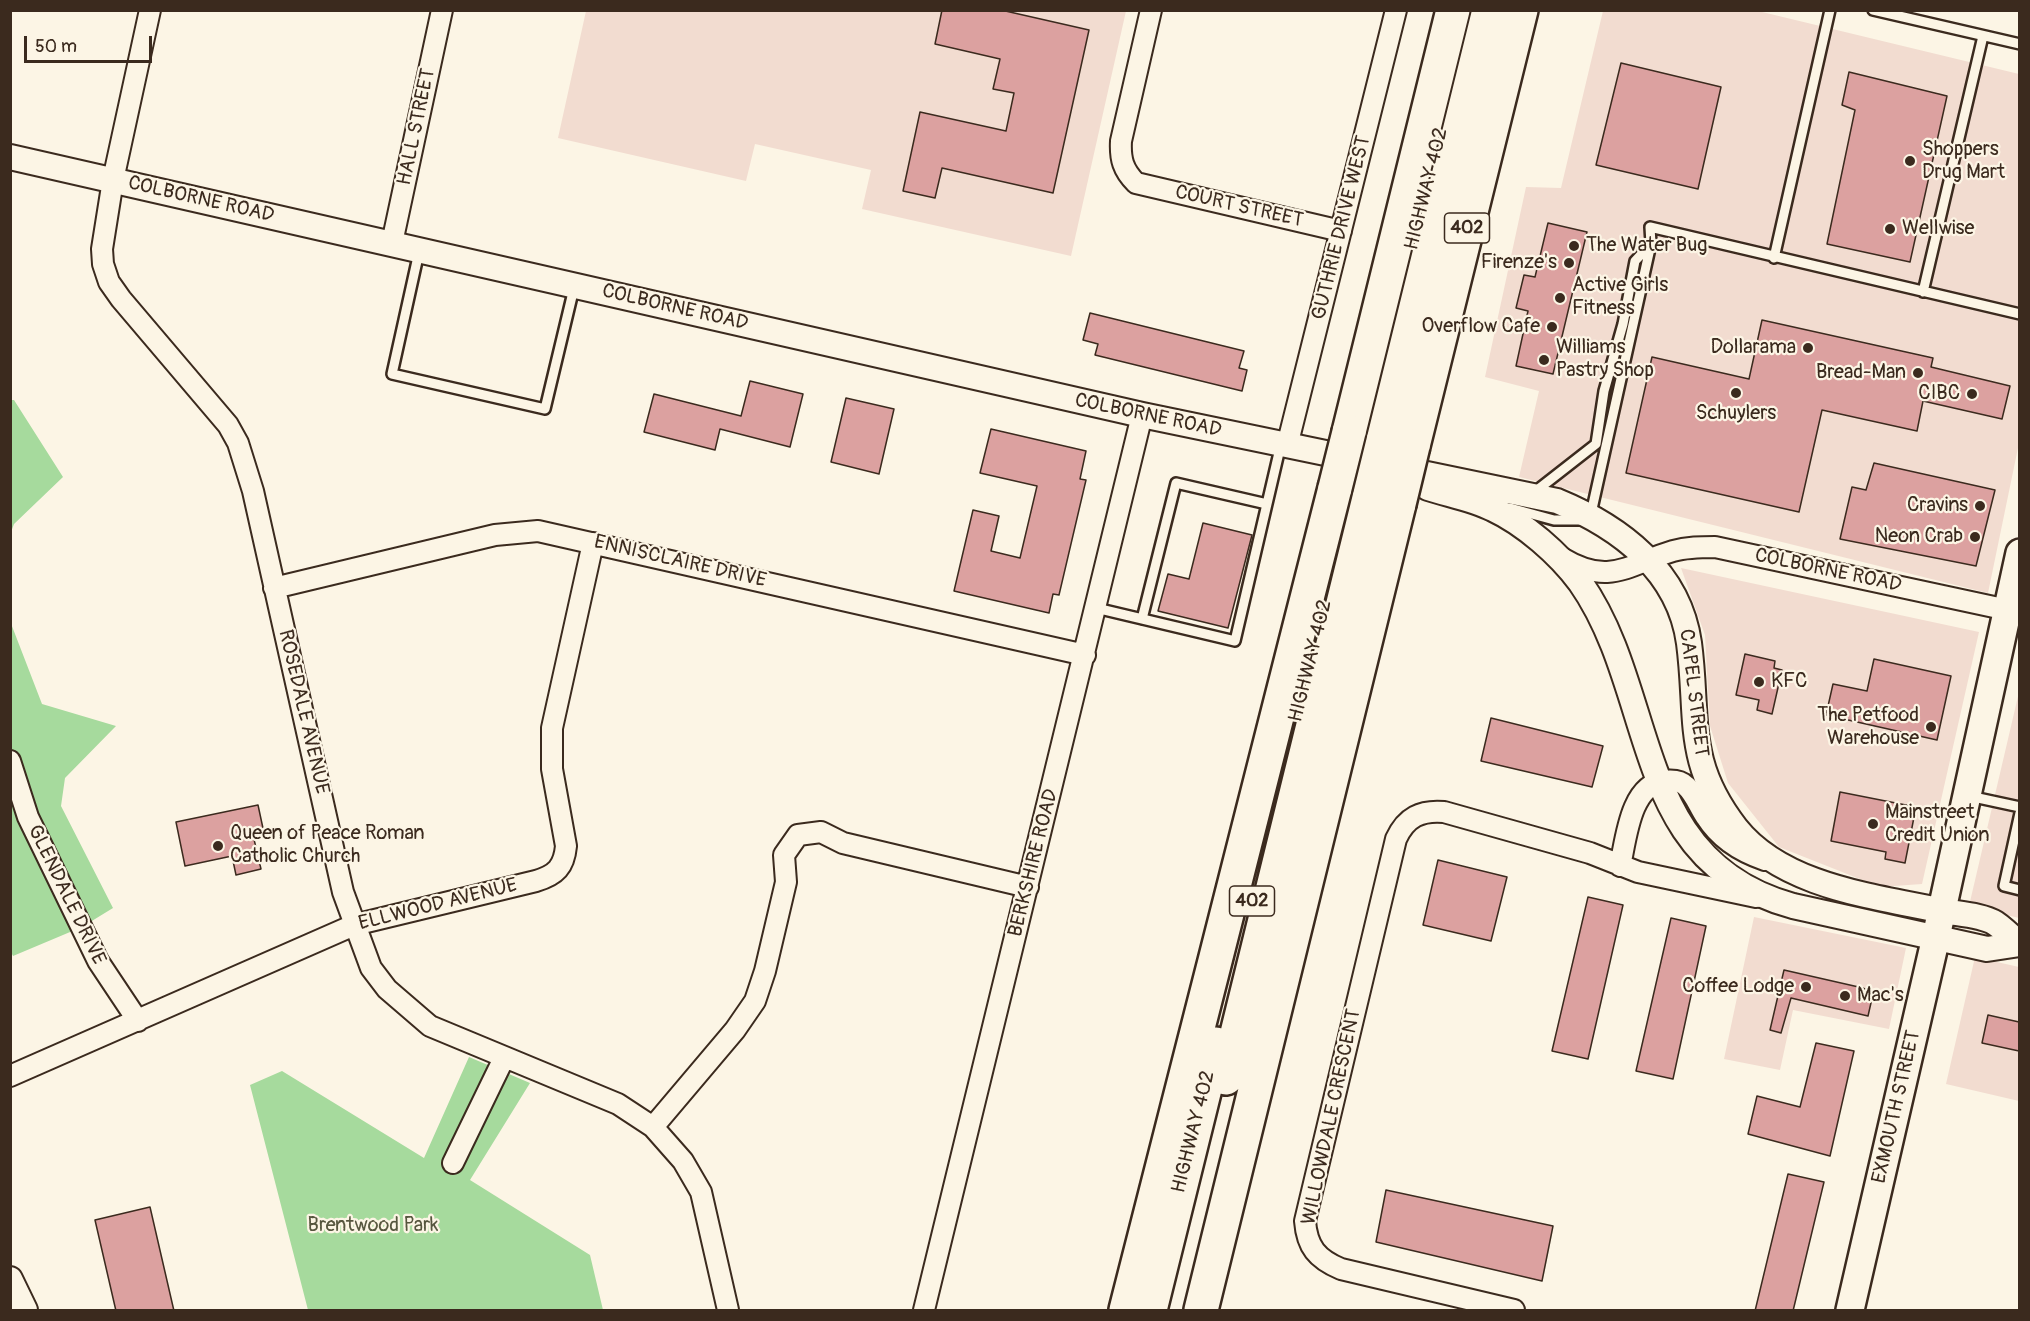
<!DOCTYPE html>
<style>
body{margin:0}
#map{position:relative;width:2030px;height:1321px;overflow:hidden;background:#fcf5e5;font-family:Pangolin,sans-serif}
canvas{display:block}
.frame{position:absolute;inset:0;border:12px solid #3b2a1e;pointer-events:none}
.scale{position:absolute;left:24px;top:36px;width:128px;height:27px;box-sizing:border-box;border:3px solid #3b2a1e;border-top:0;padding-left:8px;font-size:18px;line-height:21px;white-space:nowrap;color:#3b2a1e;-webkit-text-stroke:4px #fcf5e5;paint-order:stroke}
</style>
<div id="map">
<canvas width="2030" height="1321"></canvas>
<div class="frame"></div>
<div class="scale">50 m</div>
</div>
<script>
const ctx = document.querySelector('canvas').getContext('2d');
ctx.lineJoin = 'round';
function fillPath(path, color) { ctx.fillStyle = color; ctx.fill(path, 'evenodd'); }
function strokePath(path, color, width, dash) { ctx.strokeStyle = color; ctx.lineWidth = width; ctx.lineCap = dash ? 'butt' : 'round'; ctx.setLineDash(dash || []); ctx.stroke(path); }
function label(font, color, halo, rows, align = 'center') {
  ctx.font = font + ' Pangolin,sans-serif'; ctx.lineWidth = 4.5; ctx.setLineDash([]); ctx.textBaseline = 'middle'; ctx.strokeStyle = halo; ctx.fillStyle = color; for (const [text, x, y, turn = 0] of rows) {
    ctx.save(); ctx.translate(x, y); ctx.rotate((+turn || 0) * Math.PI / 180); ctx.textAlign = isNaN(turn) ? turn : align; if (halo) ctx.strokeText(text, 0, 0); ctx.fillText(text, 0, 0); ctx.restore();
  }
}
fillPath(new Path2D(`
 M 586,11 L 1126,11 L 1071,256 L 862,209 L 871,170 L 755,144 L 746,181 L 558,138 Z
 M 1603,11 L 1758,11 L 2019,74 L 2019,443 L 1988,593 L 1519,477 L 1539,391 L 1485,377 L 1526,187 L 1561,188 Z
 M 1681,568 L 1979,632 L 1922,884 L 1880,887 L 1779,847 L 1728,783 L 1710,726 L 1705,635 Z
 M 2019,692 L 2019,918 L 1969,906 Z
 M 1754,917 L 1906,948 L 1889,1029 L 1793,1010 L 1780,1070 L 1724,1059 Z
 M 1975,957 L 2019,967 L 2019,1101 L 1946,1084 Z`), '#f2dcd0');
fillPath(new Path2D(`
 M 11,400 L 14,400 L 63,477 L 14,524 L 11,532 Z
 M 10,621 L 42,704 L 116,726 L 65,778 L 61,806 L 113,908 L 82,927 L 13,956 L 10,950 Z
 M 469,1057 L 530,1083 L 470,1180 L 590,1255 L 603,1310 L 308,1310 L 250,1085 L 282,1071 L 424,1158 Z`), '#a6da9d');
const building = new Path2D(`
 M 942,10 L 1001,10 L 1089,30 L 1053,193 L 942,168 L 935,198 L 903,191 L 920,112 L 1006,131 L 1014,93 L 993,89 L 1000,59 L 935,44 Z
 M 1621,63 L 1721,87 L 1698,189 L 1596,165 Z
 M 1849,72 L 1947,96 L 1910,262 L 1827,244 L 1855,110 L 1842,105 Z
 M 1548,223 L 1587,232 L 1553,374 L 1516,366 L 1528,311 L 1516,308 L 1524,275 L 1535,277 Z
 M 1090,313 L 1244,351 L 1239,368 L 1247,370 L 1242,391 L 1095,355 L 1098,344 L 1083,340 Z
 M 1762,320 L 1933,358 L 1931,367 L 2010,386 L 2002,419 L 1923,401 L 1917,431 L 1822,410 L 1799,512 L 1626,473 L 1652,357 L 1749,379 Z
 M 750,381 L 803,394 L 790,447 L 720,429 L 715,450 L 644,432 L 654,394 L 741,416 Z
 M 846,398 L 894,409 L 879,474 L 831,462 Z
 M 991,429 L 1086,451 L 1080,479 L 1086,480 L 1059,595 L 1053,594 L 1049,613 L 954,591 L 973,510 L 999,516 L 991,551 L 1020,558 L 1037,486 L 980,473 Z
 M 1874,463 L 1995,490 L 1976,566 L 1840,539 L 1852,487 L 1866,490 Z
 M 1203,523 L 1252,535 L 1228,628 L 1158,611 L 1168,574 L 1189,579 Z
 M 1745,654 L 1775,661 L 1774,668 L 1782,670 L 1772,714 L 1757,710 L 1759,700 L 1736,695 Z
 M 1874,659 L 1951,676 L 1937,740 L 1826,715 L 1833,684 L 1867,691 Z
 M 1491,718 L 1603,746 L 1592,787 L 1481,761 Z
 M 1840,792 L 1916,807 L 1905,863 L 1885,859 L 1886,852 L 1831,841 Z
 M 258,805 L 264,833 L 253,835 L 261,869 L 236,875 L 232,856 L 185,866 L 176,822 Z
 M 1438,860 L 1507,877 L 1491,941 L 1423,925 Z
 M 1588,897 L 1623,905 L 1588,1059 L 1552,1051 Z
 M 1671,918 L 1706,926 L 1673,1079 L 1636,1071 Z
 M 1784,970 L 1863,988 L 1873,994 L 1868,1016 L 1791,998 L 1781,1033 L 1770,1030 Z
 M 1988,1015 L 2019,1022 L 2019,1051 L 1982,1043 Z
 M 1816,1043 L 1854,1051 L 1830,1156 L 1748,1134 L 1757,1096 L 1800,1107 Z
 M 1788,1174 L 1824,1182 L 1793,1311 L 1755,1311 Z
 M 1386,1190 L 1553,1226 L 1542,1281 L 1376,1242 Z
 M 150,1207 L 174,1311 L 116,1311 L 95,1220 Z`);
fillPath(building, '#dca1a0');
strokePath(building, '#3b2a1e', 1.5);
const service = new Path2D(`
 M 1873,10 L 2020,44
 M 419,252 L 392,374 L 545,409 L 574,288
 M 1774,258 L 1830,10
 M 1923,292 L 1983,36
 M 1532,494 L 1596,444 L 1604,391 L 1623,324 L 1635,261 L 1651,244
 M 1510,508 L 1554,520 L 1582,520 L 1592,509 L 1651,244 L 1650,227 L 2020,314
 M 1096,608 L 1235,641 L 1281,444
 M 1142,619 L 1176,483 L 1267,504
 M 1969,796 L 2020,807
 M 2020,813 L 2004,886 L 2020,890`);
const minor = new Path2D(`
 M 150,10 L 113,180 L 102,249 L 103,264 L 109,282 L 121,299 L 228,425 L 238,443 L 253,491 L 343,892 L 371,968 L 387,989 L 430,1026 L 618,1104 L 653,1127 L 683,1161 L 701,1192 L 728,1310
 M 1151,10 L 1121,141 C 1120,159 1123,170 1136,183 L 1341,231
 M 392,243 L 442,10
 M 1287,446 L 1396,10
 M 1562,558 C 1610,587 1629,564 1673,551 C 1687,547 1701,547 1715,547 L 2008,610
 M 274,588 L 495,535 L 538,531 L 1085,655
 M 10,761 L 28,817 L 98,961 L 138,1021
 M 1620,866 C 1626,840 1630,785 1664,781 C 1672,780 1680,780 1686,786 C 1695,794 1699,807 1706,817 C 1720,839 1741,852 1765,860
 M 10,1076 L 354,925 L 536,881 C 556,875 564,867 566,846 L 552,769 L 552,728 L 593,543
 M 653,1127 L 735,1030 L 755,1001 L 765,971 L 786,882 L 784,855 L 798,835 L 821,832 L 843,843 L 1028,887
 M 453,1163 L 504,1058
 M 924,1310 L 1142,415
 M 1514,1310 L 1341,1269 C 1317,1259 1307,1247 1305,1221 L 1396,839 C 1406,817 1421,810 1444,812 L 1590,853 L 1638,872 L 1756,897`);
const tertiary = new Path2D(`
 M 10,157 L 1142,415 L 1557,501 C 1620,527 1679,571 1689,643 C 1699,718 1684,761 1736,828 C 1783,887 1874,896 1943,911 C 1958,914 1982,915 1995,923 C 2004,929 2012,937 2019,944
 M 1428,488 C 1450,495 1473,499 1493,509 C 1525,524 1559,554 1580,582 C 1659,694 1629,861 1793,906 L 1987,949 L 2020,944
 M 10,1279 L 25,1310`);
const secondary = new Path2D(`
 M 1850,1310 L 1936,937 L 2020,553`);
const motorway = new Path2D(`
 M 1349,432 L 1453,10
 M 1383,441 L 1489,10
 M 1413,446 L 1521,10
 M 1226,1078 L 1370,494
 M 1126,1310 C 1195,1036 1267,762 1335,488
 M 1150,1310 L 1216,1044
 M 1201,1310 L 1399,504`);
strokePath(service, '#3b2a1e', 14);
strokePath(minor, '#3b2a1e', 24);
strokePath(tertiary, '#3b2a1e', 28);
strokePath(secondary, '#3b2a1e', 32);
strokePath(motorway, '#3b2a1e', 38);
strokePath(service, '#fcf5e5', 9);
strokePath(minor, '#fcf5e5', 20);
strokePath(tertiary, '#fcf5e5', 24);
strokePath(secondary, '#fcf5e5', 27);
strokePath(motorway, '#fcf5e5', 33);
const motorwayBridge = new Path2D(`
 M 1335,488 L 1349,432
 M 1370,494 L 1383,441
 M 1399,504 L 1413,446`);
strokePath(motorwayBridge, '#3b2a1e', 38, []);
strokePath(motorwayBridge, '#fcf5e5', 33);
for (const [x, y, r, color] of [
 [1910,161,6,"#3b2a1e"],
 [1890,229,6,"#3b2a1e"],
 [1574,246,6,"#3b2a1e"],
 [1569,263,6,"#3b2a1e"],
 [1560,298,6,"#3b2a1e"],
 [1552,327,6,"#3b2a1e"],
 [1808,348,6,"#3b2a1e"],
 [1544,360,6,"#3b2a1e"],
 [1918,373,6,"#3b2a1e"],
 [1736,393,6,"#3b2a1e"],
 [1972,394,6,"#3b2a1e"],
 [1980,506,6,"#3b2a1e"],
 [1975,537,6,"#3b2a1e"],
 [1759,682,6,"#3b2a1e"],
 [1931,727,6,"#3b2a1e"],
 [1873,824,6,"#3b2a1e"],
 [218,846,6,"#3b2a1e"],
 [1806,987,6,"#3b2a1e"],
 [1845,996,6,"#3b2a1e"]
]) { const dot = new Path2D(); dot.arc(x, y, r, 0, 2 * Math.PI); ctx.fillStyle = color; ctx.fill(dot); strokePath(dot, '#fcf5e5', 2); }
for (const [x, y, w] of [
 [1467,228,45],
 [1252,901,45]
]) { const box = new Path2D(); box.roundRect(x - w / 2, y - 15, w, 30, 4.5); ctx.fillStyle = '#fcf5e5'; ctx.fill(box); strokePath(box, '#3b2a1e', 1.5); }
label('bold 18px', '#3b2a1e', null, [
 ["402",1467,228],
 ["402",1252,901]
]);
label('20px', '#3b2a1e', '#fcf5e5', [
 ["HALL STREET",417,127,-78],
 ["HIGHWAY 402",1427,189,-76],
 ["COLBORNE ROAD",201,200,13],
 ["COURT STREET",1239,207,13],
 ["GUTHRIE DRIVE WEST",1342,228,-76],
 ["COLBORNE ROAD",675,308,13],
 ["COLBORNE ROAD",1148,416,12],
 ["ENNISCLAIRE DRIVE",680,562,13],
 ["COLBORNE ROAD",1828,571,12],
 ["HIGHWAY 402",1311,661,-76],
 ["CAPEL STREET",1693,693,83],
 ["ROSEDALE AVENUE",303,712,77],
 ["BERKSHIRE ROAD",1034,863,-76],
 ["GLENDALE DRIVE",66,895,64],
 ["ELLWOOD AVENUE",438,905,-14],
 ["EXMOUTH STREET",1897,1107,-77],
 ["WILLOWDALE CRESCENT",1332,1117,-78],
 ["HIGHWAY 402",1194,1132,-76]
]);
label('20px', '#3b2a1e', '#fcf5e5', [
 ["Shoppers",1922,150],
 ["Drug Mart",1922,173],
 ["Wellwise",1902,229],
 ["The Water Bug",1586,246],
 ["Firenze's",1557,263,"right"],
 ["Active Girls",1572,286],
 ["Fitness",1572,309],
 ["Overflow Cafe",1540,327,"right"],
 ["Williams",1556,348],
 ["Pastry Shop",1556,371],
 ["Dollarama",1796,348,"right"],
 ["Bread-Man",1906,373,"right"],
 ["CIBC",1960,394,"right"],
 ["Schuylers",1736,414,"center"],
 ["Cravins",1968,506,"right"],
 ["Neon Crab",1963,537,"right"],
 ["KFC",1771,682],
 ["The Petfood",1919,716,"right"],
 ["Warehouse",1919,739,"right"],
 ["Mainstreet",1885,813],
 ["Credit Union",1885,836],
 ["Queen of Peace Roman",230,834],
 ["Catholic Church",230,857],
 ["Coffee Lodge",1794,987,"right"],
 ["Mac's",1857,996]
], 'left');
label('20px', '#56563e', '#fcf5e5', [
 ["Brentwood Park",373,1226]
]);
</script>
